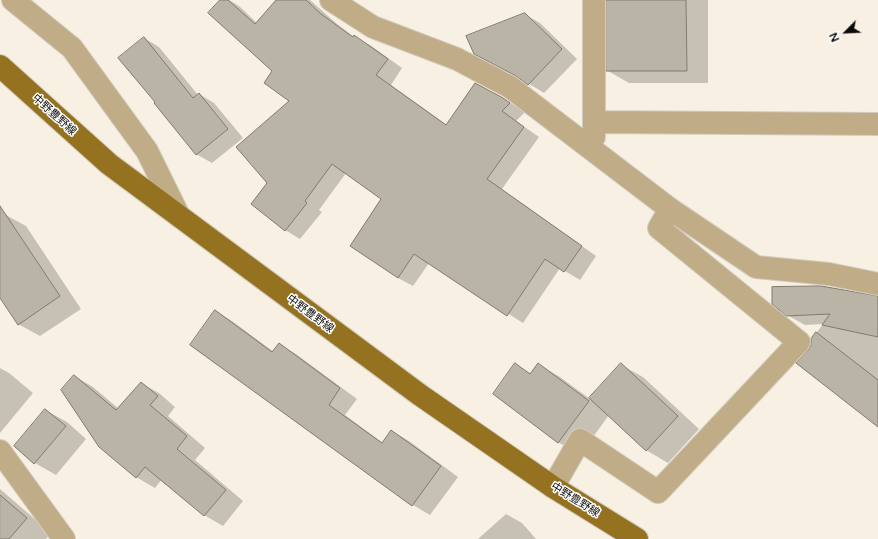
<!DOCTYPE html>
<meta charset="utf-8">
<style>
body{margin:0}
#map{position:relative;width:878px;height:539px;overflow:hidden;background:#f8f1e3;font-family:"Varela Round",sans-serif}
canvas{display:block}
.north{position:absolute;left:826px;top:12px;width:40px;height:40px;-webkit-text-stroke:3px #fff;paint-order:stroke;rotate:246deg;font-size:11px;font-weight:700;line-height:16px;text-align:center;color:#0d0b07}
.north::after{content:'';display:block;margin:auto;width:14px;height:18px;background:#0d0b07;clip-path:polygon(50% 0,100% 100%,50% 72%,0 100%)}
</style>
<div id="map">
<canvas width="878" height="539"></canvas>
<div class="north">N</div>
</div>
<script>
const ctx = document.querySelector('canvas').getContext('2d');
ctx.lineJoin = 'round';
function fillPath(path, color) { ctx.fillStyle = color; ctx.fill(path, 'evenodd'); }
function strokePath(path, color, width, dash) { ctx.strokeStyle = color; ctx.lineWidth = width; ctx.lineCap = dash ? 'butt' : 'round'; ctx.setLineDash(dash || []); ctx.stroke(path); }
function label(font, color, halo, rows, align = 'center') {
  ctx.font = font + ' "Varela Round","Noto Sans JP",sans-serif'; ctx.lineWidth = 3; ctx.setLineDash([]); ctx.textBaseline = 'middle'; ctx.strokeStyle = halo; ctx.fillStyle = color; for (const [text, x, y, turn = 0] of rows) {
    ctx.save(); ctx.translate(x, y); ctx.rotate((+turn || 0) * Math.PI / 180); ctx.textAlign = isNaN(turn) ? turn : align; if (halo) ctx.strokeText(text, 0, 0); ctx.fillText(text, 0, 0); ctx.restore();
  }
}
fillPath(new Path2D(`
 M 221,0 L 229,0 L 239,6 L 257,23 L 278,0 L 310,0 L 337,24 L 354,37 L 370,45 L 402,68 L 391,85 L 447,125 L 503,98 L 525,112 L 516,121 L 539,137 L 502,189 L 596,256 L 580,280 L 560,268 L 523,323 L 429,263 L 413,286 L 398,278 L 383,199 L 346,173 L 319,210 L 322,212 L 300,239 L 285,230 L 269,183 L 290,101 L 273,71 Z
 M 608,0 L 708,0 L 708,83 L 629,83 L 608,71 Z
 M 524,14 L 540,23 L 577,59 L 544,93 L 520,78 Z
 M 144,38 L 159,47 L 198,95 L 199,94 L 214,103 L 243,138 L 212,163 L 196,154 Z
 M 0,213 L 4,214 L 26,226 L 81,309 L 40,336 L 18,324 L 0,296 Z
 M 878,298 L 878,426 L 812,345 L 812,339 L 823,324 L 805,325 L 787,315 Z
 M 215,311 L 232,321 L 274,352 L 279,344 L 296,354 L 357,399 L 345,415 L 383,443 L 392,431 L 409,441 L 458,477 L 430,515 L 413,505 L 192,344 Z
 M 538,364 L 560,377 L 590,399 L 621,365 L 643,377 L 699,429 L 668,463 L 646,450 L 609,415 L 580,455 L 558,442 L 516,365 L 532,374 Z
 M 0,368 L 9,373 L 33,393 L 0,433 Z
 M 74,376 L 93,387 L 119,409 L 141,383 L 159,393 L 175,407 L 168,416 L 205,448 L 195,460 L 243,501 L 223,526 L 204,515 L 162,479 L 155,488 L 136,477 Z
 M 45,410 L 67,422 L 86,439 L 56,475 L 35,463 Z
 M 0,489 L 51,533 L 46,539 L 0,539 Z
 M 506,514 L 522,523 L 536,539 L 478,539 Z`), '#0003');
const building = new Path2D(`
 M 220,0 L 228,0 L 255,24 L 276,0 L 306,0 L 321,14 L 353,37 L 354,35 L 388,59 L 376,75 L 446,125 L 475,83 L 503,98 L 510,103 L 502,111 L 524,127 L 487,179 L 582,246 L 564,272 L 545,259 L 507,316 L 414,254 L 398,278 L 350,246 L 381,199 L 332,164 L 305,201 L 307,203 L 285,231 L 251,204 L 267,183 L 236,147 L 289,101 L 264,83 L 272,71 L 208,13 Z
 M 606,0 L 686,0 L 687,71 L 606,71 Z
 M 525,13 L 562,49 L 528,85 L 516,76 L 474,54 L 466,36 Z
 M 144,37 L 193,98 L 199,93 L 228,129 L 196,155 L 154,103 L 155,102 L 118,58 Z
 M 0,206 L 60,296 L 18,325 L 0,298 Z
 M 821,286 L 878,296 L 878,337 L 822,325 L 830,314 L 786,316 L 772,304 L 772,287 Z
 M 215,310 L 272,352 L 279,343 L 340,388 L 329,405 L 382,443 L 391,430 L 441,466 L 412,506 L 190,345 Z
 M 816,332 L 878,380 L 878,427 L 796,363 L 808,350 L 811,345 L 811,339 Z
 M 515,363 L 530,374 L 538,363 L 589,401 L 558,443 L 493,394 Z
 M 621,363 L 678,416 L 646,451 L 589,398 Z
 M 74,375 L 116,410 L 141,382 L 158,396 L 150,405 L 187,436 L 177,449 L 226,490 L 204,516 L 145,467 L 136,478 L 99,447 L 61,390 Z
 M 45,409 L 66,426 L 34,464 L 14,446 Z
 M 0,495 L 27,518 L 9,539 L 0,539 Z`);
fillPath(building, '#bab4a6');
strokePath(building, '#807a6d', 1);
const minor = new Path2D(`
 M 13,0 L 72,48 L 147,151 L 179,216
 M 331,0 L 373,27 L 457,59 L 510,87 L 670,209 L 756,267 L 829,274 L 878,284
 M 594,0 L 594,137
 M 594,122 L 878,124
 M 0,451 L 64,539
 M 553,487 L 580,440 L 658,492 L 799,342 L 659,228 L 670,209`);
const major = new Path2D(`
 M 0,66 L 109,164 L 420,395 L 553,487 L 637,539`);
strokePath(minor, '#d2ccc0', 24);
strokePath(major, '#d2ccc0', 24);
strokePath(minor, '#c0ad87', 22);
strokePath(major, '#94721f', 22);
label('11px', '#0d0b07', '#fff', [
 ["中野豊野線",54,115,42],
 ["中野豊野線",310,314,37],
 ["中野豊野線",575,500,32]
]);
</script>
